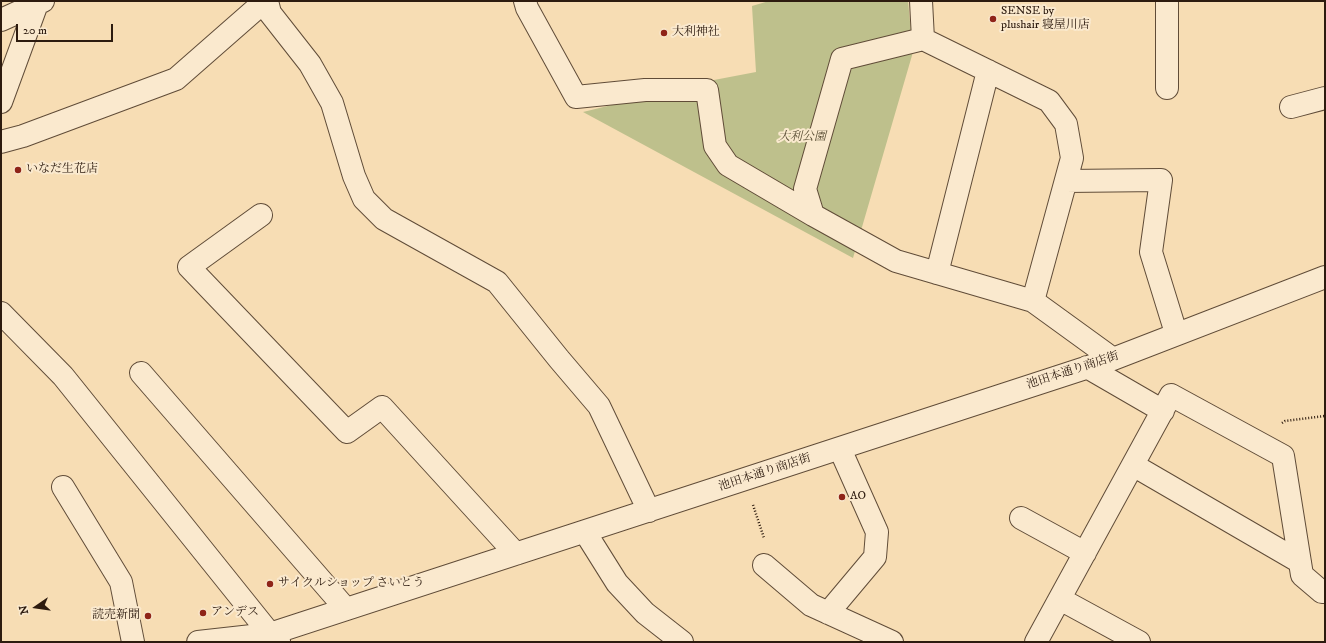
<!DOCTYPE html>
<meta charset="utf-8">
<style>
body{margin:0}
#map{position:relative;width:1326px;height:643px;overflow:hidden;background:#f7ddb4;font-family:"IM FELL DW Pica",serif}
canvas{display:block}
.frame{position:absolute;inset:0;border:2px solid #2d1b0f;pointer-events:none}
.north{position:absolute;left:16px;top:587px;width:40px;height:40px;-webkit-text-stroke:3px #fae9ce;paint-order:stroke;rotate:257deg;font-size:11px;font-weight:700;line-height:16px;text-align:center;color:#2d1b0f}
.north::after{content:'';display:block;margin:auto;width:14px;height:18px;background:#2d1b0f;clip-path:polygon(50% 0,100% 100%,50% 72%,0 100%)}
.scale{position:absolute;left:16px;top:24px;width:97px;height:18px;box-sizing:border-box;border:2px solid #2d1b0f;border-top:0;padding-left:5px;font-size:12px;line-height:14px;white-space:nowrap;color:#2d1b0f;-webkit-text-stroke:3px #fae9ce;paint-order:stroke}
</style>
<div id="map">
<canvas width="1326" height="643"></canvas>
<div class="frame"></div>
<div class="north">N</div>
<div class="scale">20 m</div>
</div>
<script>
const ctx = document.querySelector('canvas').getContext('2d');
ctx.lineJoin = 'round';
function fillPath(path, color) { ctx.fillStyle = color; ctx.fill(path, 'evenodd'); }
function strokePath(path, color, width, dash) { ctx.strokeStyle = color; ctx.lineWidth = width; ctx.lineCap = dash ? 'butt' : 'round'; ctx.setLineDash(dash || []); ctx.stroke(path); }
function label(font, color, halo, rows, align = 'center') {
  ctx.font = font + ' "IM FELL DW Pica","Noto Serif JP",serif'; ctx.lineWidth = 4; ctx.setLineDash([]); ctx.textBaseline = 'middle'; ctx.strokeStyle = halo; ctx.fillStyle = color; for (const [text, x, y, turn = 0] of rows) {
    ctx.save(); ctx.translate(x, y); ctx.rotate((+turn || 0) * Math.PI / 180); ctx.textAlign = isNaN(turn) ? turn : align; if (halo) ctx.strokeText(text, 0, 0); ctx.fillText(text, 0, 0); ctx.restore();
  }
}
fillPath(new Path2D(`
 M 769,1 L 908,1 L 913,52 L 853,258 L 583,112 L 714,80 L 756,72 L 752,6 Z`), '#bec08c');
const minor = new Path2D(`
 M 267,1 L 270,13 L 310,64 L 332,103 L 354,176 L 364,199 L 384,219 L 497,282 L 559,359 L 599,406 L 649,511
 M 525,1 L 527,8 L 576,97 L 645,90 L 707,90 L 715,146 L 728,165 L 813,215 L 896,261 L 1033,301 L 1113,359
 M 921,1 L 923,39
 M 1,20 L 43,1
 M 1167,88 L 1167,1
 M 1,102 L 38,1
 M 1291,107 L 1325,98
 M 1,142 L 23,136 L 176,79 L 265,1
 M 1066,181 L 1161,180 L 1151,252 L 1176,333
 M 261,215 L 189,267 L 347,432 L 382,407 L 516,554
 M 813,215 L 805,189 L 842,59 L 923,39 L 1049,101 L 1066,124 L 1072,158 L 1033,301
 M 937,273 L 988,71
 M 1,313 L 63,376 L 270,634 L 279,641
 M 1087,367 L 1163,411
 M 141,373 L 346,609
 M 1133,465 L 1300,562
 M 63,487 L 121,582 L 133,642
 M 1021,518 L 1085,553
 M 585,532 L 617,583 L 645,613 L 682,642
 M 764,565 L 811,605 L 892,642
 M 1060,599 L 1139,642
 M 828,613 L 875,557 L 877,532 L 840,449
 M 198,642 L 270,634 L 1113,359 L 1325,277
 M 1036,642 L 1171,395 L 1283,456 L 1302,575 L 1322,592 L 1325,592`);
strokePath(minor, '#604c38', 24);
strokePath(new Path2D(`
 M 1282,423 L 1285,421 L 1325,416
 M 753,505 L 764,538`), '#2d1b0f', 2.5, [1, 2]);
strokePath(minor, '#fae9ce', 22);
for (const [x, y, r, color] of [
 [993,19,4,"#8f2418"],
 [664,33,4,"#8f2418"],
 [18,170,4,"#8f2418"],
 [842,497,4,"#8f2418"],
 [270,584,4,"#8f2418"],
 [203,613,4,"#8f2418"],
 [148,616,4,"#8f2418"]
]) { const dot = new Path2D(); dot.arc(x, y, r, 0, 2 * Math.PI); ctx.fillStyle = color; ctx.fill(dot); strokePath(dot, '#fae9ce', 1.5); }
label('12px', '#2d1b0f', '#fae9ce', [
 ["SENSE by",1001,12],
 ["plushair 寝屋川店",1001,26],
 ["大利神社",672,33],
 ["いなだ生花店",26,170],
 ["AO",850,497],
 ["サイクルショップ さいとう",278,584],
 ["アンデス",211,613],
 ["読売新聞",140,616,"right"]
], 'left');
label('italic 12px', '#584d34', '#fae9ce', [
 ["大利公園",802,138]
]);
label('12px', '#2d1b0f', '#fae9ce', [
 ["池田本通り商店街",1073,371,-18],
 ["池田本通り商店街",765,473,-18]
]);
</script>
